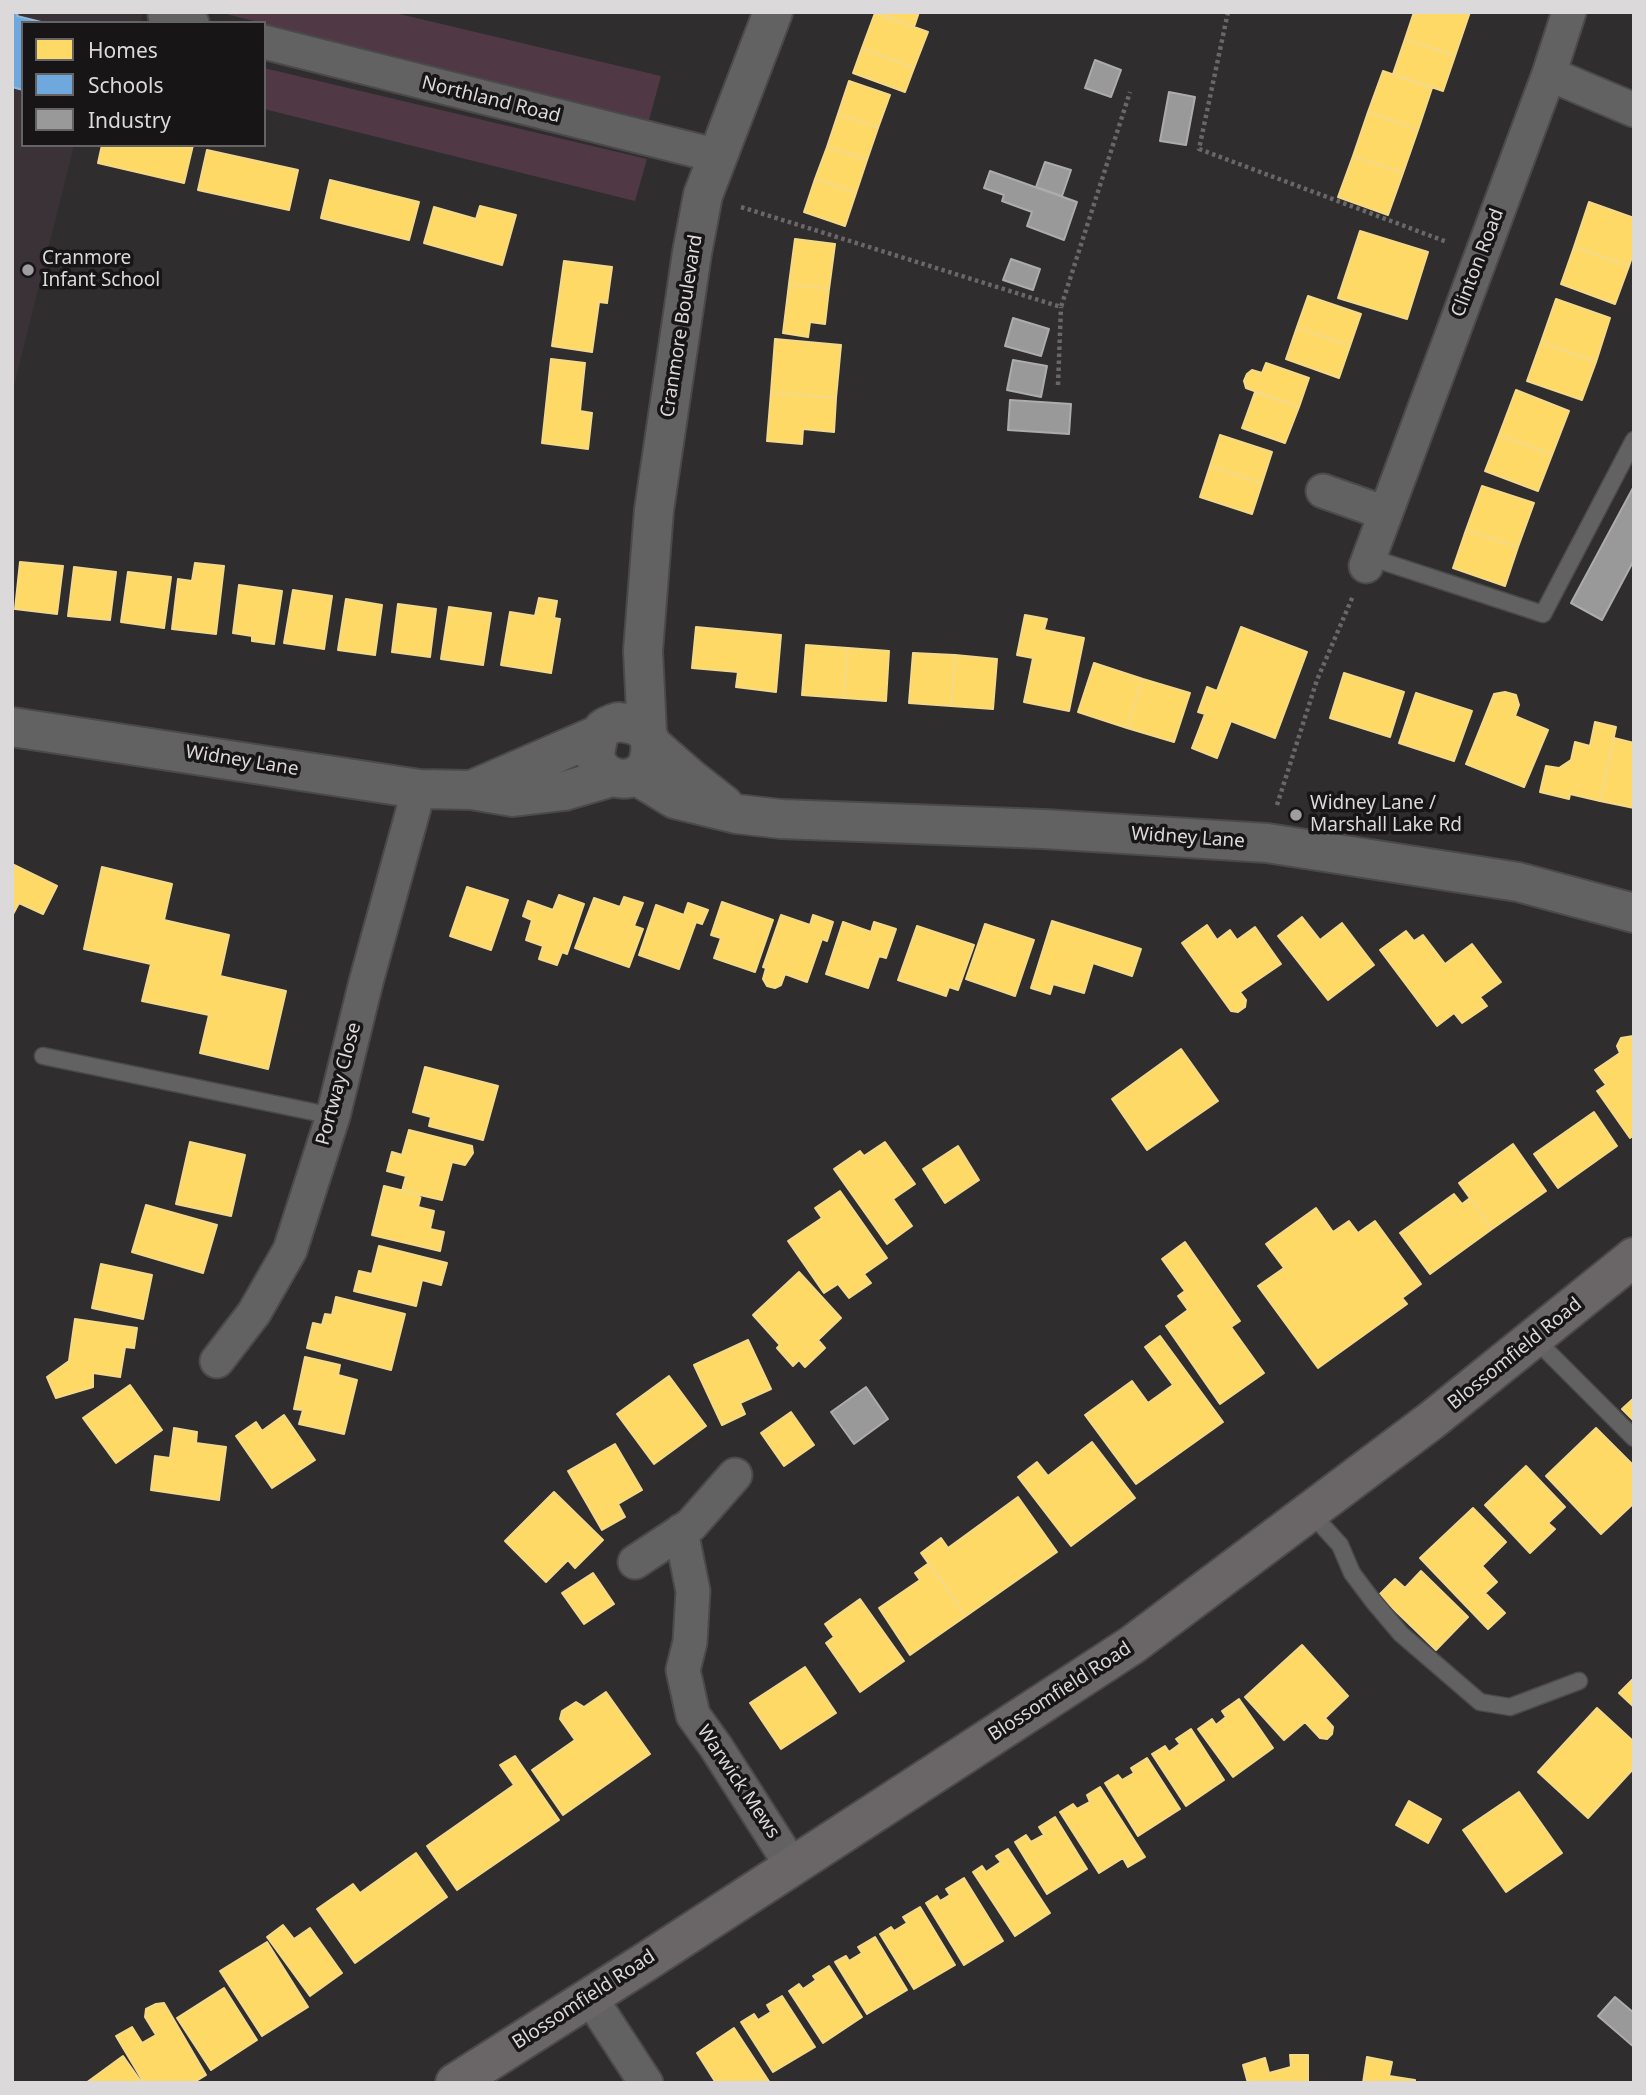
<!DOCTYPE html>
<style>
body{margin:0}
#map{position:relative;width:1646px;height:2095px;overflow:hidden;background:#2f2d2e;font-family:"Noto Sans",sans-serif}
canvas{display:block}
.frame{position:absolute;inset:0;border:14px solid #dbd9da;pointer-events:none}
.legend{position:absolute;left:21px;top:21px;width:245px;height:126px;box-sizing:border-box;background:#171516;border:2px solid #656364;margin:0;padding:9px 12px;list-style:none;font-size:21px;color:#dbd9da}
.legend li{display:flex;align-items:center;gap:14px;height:35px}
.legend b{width:35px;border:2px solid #656364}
</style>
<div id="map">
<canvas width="1646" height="2095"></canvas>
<div class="frame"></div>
<ul class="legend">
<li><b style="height:19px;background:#ffd966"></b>Homes</li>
<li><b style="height:19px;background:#6fa8dc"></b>Schools</li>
<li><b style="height:19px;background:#999"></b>Industry</li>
</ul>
</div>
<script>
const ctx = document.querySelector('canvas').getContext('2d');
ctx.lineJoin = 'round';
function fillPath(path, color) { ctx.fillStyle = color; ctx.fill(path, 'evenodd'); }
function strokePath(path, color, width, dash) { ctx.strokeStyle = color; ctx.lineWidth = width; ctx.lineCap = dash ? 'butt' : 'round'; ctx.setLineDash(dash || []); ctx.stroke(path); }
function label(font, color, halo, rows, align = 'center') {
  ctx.font = font + ' "Noto Sans",sans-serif'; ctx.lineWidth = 7; ctx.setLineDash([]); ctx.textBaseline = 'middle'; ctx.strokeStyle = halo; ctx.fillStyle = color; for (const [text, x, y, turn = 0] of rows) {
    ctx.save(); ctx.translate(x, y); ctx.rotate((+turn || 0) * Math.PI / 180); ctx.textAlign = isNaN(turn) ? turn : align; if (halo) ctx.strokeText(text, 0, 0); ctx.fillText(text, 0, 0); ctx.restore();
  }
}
fillPath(new Path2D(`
 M 12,12 L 143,12 L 140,23 L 23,23 L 23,145 L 74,145 L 12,394 Z`), '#3b3237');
fillPath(new Path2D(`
 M 218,12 L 391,12 L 661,76 L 649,120 Z
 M 264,68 L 647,159 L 635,201 L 264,109 Z`), '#503944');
const homes = new Path2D(`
 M 875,12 L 919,12 L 914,27 Z
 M 1414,12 L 1470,12 L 1455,56 L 1405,39 Z
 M 875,13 L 928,32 L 914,68 L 862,48 Z
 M 1405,39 L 1455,56 L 1443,91 L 1393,74 Z
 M 862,48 L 914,68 L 905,92 L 853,73 Z
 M 1383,71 L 1432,88 L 1418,130 L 1368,112 Z
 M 849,81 L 890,95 L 878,128 L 838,114 Z
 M 1368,112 L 1418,130 L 1403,173 L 1353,156 Z
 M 838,114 L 878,128 L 867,160 L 827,147 Z
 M 102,145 L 193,145 L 184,183 L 98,163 Z
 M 827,147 L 867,160 L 856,193 L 815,179 Z
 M 207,150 L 298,170 L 289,210 L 198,190 Z
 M 1353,156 L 1403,173 L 1388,215 L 1338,197 Z
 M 815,179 L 856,193 L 845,226 L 804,212 Z
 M 330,180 L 419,202 L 409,240 L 321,218 Z
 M 1589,202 L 1634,218 L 1634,251 L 1629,266 L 1574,247 Z
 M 480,206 L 516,215 L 502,265 L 424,243 L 434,207 L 476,219 Z
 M 1360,231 L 1428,252 L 1407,319 L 1338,298 Z
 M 795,239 L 835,244 L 829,289 L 789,284 Z
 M 1574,247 L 1629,266 L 1615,304 L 1561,284 Z
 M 564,261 L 612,267 L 607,303 L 599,302 L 592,352 L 552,346 Z
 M 789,284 L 829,289 L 825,324 L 810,322 L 808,337 L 783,333 Z
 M 1308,296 L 1361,314 L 1350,346 L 1297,327 Z
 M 1556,299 L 1610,318 L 1596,362 L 1541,342 Z
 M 1297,327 L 1350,346 L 1339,378 L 1286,359 Z
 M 775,339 L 841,345 L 836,398 L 771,392 Z
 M 1541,342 L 1596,362 L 1582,400 L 1527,381 Z
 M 551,359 L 585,363 L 580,411 L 592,413 L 588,449 L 542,443 Z
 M 1266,363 L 1309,378 L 1299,407 L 1246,388 L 1244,381 L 1247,374 L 1252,370 L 1262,373 Z
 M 1516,390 L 1569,411 L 1552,455 L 1499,435 Z
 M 771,392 L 836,398 L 834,432 L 803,429 L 802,444 L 767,441 Z
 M 1255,392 L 1299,407 L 1285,443 L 1242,428 Z
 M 1220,435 L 1272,452 L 1262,483 L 1210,466 Z
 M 1499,435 L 1552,455 L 1538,491 L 1485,471 Z
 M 1210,466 L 1262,483 L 1252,514 L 1200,497 Z
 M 1482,486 L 1534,503 L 1518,547 L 1466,530 Z
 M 1466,530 L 1518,547 L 1505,586 L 1453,568 Z
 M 20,562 L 63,566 L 57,614 L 15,609 Z
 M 195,563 L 224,566 L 216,634 L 172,629 L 178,579 L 192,581 Z
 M 74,567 L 116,572 L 110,620 L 68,616 Z
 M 128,572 L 171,577 L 164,628 L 121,622 Z
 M 239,585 L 282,591 L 274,644 L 252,641 L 252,636 L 233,633 Z
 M 293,590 L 332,596 L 324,649 L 284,643 Z
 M 539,598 L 557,601 L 554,618 L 560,619 L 551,673 L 501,665 L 510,612 L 535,616 Z
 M 346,599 L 382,605 L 375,655 L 338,650 Z
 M 398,604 L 436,609 L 430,657 L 392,652 Z
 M 449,607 L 491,613 L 483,665 L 441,659 Z
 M 1025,615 L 1047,619 L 1044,630 L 1084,638 L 1069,711 L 1024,702 L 1033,658 L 1017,655 Z
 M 696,627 L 781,635 L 776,692 L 736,687 L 738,672 L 692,668 Z
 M 1241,627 L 1307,652 L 1275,738 L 1231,721 L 1217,758 L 1192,748 L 1205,714 L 1198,712 L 1207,687 L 1217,691 Z
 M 806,645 L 848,648 L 844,698 L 802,695 Z
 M 848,648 L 889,651 L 886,701 L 844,698 Z
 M 913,653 L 955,655 L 951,706 L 909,703 Z
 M 955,655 L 997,659 L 993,709 L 951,706 Z
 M 1094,663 L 1143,679 L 1127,728 L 1078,712 Z
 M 1344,673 L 1404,692 L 1390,737 L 1330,718 Z
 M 1143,679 L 1190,693 L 1174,742 L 1127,728 Z
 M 1505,692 L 1516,695 L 1519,705 L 1515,716 L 1548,730 L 1524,787 L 1466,764 L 1494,694 Z
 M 1416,693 L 1472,711 L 1454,761 L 1399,743 Z
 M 1595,722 L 1616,727 L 1600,801 L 1570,794 L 1569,799 L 1540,792 L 1546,766 L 1559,768 L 1571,760 L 1575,742 L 1590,746 Z
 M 1614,738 L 1634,743 L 1634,808 L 1600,801 Z
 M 12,864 L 57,886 L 43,914 L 19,903 L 12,916 Z
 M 102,867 L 172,884 L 164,920 L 229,935 L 220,976 L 286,991 L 268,1069 L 200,1053 L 209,1015 L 142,1001 L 151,964 L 84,949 Z
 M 467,887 L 508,900 L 491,950 L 450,936 Z
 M 559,895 L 584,904 L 567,954 L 562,952 L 557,965 L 539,959 L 543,946 L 526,940 L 532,920 L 523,916 L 528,901 L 553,910 Z
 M 624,897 L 643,903 L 634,926 L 643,929 L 629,967 L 575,948 L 594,898 L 620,907 Z
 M 722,902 L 773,920 L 755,972 L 714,958 L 721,938 L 711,935 Z
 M 688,903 L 708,910 L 702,924 L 696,922 L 679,969 L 639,955 L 656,905 L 684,915 Z
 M 781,915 L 810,925 L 813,915 L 833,922 L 827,941 L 822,939 L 807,982 L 785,974 L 781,985 L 775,988 L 767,986 L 763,979 L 766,968 L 763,967 Z
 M 1302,917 L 1320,940 L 1342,923 L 1374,965 L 1328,1000 L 1278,936 Z
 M 1052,921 L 1141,949 L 1132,976 L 1093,963 L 1084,993 L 1053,984 L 1050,994 L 1031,988 Z
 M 843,922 L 871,932 L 874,922 L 896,929 L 886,958 L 879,956 L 868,988 L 826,974 Z
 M 985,924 L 1034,940 L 1015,996 L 966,979 Z
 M 1207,925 L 1217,940 L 1230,930 L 1237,940 L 1255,927 L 1281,964 L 1240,992 L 1246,1000 L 1245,1007 L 1238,1012 L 1231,1011 L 1182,943 Z
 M 917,926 L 974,945 L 958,990 L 949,987 L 946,996 L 898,980 Z
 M 1406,931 L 1414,941 L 1423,935 L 1445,964 L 1472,944 L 1501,982 L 1480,997 L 1487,1006 L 1462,1023 L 1454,1013 L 1437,1026 L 1380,950 Z
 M 1633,1036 L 1634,1135 L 1630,1138 L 1597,1091 L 1606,1085 L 1595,1070 L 1620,1053 L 1617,1046 L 1621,1038 Z
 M 1181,1049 L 1218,1101 L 1147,1150 L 1112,1099 Z
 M 425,1067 L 498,1086 L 483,1140 L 429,1126 L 431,1117 L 413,1112 Z
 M 1594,1112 L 1617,1146 L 1558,1188 L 1534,1154 Z
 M 409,1130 L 472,1146 L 473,1153 L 465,1165 L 452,1162 L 442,1200 L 402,1191 L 406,1176 L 387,1171 L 392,1152 L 402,1155 Z
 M 190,1142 L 245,1155 L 231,1216 L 176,1204 Z
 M 885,1142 L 915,1184 L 893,1199 L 912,1226 L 887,1244 L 834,1169 L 860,1151 L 864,1156 Z
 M 1513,1144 L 1546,1191 L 1492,1229 L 1459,1183 Z
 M 958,1146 L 979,1180 L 945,1203 L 923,1169 Z
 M 384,1186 L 421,1195 L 418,1207 L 434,1211 L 430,1229 L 444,1232 L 440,1251 L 372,1235 Z
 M 840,1191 L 887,1258 L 864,1274 L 871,1283 L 849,1298 L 838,1284 L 824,1293 L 788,1241 L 822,1218 L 815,1208 Z
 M 1454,1194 L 1462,1204 L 1470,1198 L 1492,1229 L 1430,1274 L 1400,1233 Z
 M 146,1205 L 217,1225 L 203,1273 L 132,1252 Z
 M 1316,1208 L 1333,1232 L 1349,1221 L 1358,1233 L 1375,1221 L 1421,1284 L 1402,1298 L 1407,1304 L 1318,1368 L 1258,1286 L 1284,1268 L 1266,1244 Z
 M 1185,1242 L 1240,1321 L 1231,1327 L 1264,1373 L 1220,1404 L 1166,1326 L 1188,1310 L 1178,1296 L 1185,1291 L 1162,1259 Z
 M 379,1246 L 447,1263 L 441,1285 L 422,1280 L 416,1306 L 354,1291 L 359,1271 L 372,1274 Z
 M 101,1264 L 152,1275 L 143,1319 L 92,1308 Z
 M 799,1272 L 841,1318 L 818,1340 L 825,1348 L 805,1367 L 799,1360 L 793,1366 L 777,1348 L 780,1345 L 753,1315 Z
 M 336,1297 L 405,1314 L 391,1370 L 307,1348 L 313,1323 L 322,1325 L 325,1314 L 332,1315 Z
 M 75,1319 L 137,1328 L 134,1348 L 125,1347 L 120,1377 L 93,1373 L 93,1387 L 56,1398 L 47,1377 L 69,1361 Z
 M 1160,1336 L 1223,1422 L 1136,1484 L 1085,1415 L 1132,1381 L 1148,1403 L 1173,1385 L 1145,1347 Z
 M 748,1340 L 771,1389 L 740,1403 L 745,1414 L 722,1425 L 694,1365 Z
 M 305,1357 L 340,1365 L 338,1375 L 357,1380 L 344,1434 L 299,1424 L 303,1410 L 294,1409 Z
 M 669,1376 L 706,1426 L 654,1464 L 617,1414 Z
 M 130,1385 L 162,1430 L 116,1463 L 83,1418 Z
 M 1634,1398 L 1634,1421 L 1622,1409 Z
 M 791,1412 L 814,1445 L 784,1466 L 761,1433 Z
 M 284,1415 L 315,1460 L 272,1488 L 236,1436 L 256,1422 L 262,1431 Z
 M 174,1428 L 197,1432 L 196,1443 L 226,1447 L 219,1500 L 151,1490 L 155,1456 L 170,1458 Z
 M 1596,1428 L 1634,1466 L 1634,1503 L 1601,1534 L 1546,1476 Z
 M 1092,1442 L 1135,1498 L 1071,1546 L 1018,1477 L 1037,1462 L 1048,1476 Z
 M 615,1444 L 642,1490 L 618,1504 L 625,1517 L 602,1530 L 568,1471 Z
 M 1526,1466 L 1565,1507 L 1548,1523 L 1555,1529 L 1530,1553 L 1485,1505 Z
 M 554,1492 L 603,1540 L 575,1568 L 568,1560 L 546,1582 L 505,1541 Z
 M 1018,1497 L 1057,1552 L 966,1616 L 921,1553 L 941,1538 L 948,1548 Z
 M 1473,1508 L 1506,1542 L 1482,1566 L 1497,1582 L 1485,1593 L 1505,1613 L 1488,1629 L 1420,1558 Z
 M 929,1563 L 966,1616 L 910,1655 L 879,1608 L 920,1580 L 915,1573 Z
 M 1421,1571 L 1468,1617 L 1436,1650 L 1379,1595 L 1395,1579 L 1405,1588 Z
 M 593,1573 L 614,1604 L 584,1624 L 562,1593 Z
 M 860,1599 L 904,1661 L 860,1692 L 826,1643 L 834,1637 L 825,1624 Z
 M 1302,1645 L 1348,1696 L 1325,1718 L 1333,1727 L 1332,1734 L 1327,1739 L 1320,1738 L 1305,1722 L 1284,1740 L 1245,1697 Z
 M 805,1667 L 836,1713 L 781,1749 L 750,1703 Z
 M 1634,1678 L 1634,1707 L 1619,1693 Z
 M 606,1692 L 650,1754 L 563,1815 L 532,1770 L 575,1740 L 560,1719 L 562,1711 L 576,1702 L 584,1707 Z
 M 1239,1699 L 1273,1748 L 1233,1777 L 1198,1729 L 1212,1719 L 1216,1725 L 1226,1717 L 1222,1711 Z
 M 1597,1708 L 1634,1742 L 1634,1768 L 1588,1818 L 1538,1772 Z
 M 1191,1729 L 1224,1780 L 1186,1806 L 1152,1754 L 1165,1746 L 1169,1752 L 1180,1744 L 1176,1739 Z
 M 515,1756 L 559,1820 L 457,1890 L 427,1846 L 514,1785 L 500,1765 Z
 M 1147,1758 L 1180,1809 L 1138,1836 L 1105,1783 L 1118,1775 L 1122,1780 L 1134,1773 L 1131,1768 Z
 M 1100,1787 L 1145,1857 L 1128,1867 L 1123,1858 L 1099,1873 L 1060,1812 L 1073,1804 L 1077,1809 L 1090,1802 L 1087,1795 Z
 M 1519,1792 L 1562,1853 L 1506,1892 L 1463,1830 Z
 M 1409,1801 L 1441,1819 L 1428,1843 L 1396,1825 Z
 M 1055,1817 L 1087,1869 L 1047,1894 L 1015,1842 L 1026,1835 L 1031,1842 L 1044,1835 L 1039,1827 Z
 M 1008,1849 L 1050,1913 L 1015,1936 L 973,1872 L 982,1866 L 986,1872 L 1001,1862 L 996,1856 Z
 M 416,1853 L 447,1897 L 355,1963 L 317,1909 L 353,1884 L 360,1893 Z
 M 964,1878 L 1003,1941 L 964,1965 L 926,1903 L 937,1896 L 940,1901 L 950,1895 L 946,1889 Z
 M 920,1907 L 955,1965 L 914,1989 L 880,1934 L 891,1927 L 894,1931 L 907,1923 L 903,1917 Z
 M 283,1925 L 294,1939 L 310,1928 L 342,1973 L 310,1996 L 267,1937 Z
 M 875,1937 L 907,1990 L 867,2014 L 835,1962 L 846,1956 L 849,1961 L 862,1953 L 858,1947 Z
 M 267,1942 L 308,2007 L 262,2036 L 220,1971 Z
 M 829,1966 L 862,2017 L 823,2043 L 789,1991 L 799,1984 L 803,1989 L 816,1980 L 813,1976 Z
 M 224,1988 L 257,2040 L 211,2070 L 177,2018 Z
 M 782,1996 L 815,2047 L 773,2072 L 741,2022 L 754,2014 L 758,2020 L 771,2012 L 767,2005 Z
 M 164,2003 L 206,2075 L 193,2083 L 144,2083 L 116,2036 L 132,2027 L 142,2043 L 156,2035 L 145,2017 L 146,2009 L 156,2004 Z
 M 734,2028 L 770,2083 L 716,2083 L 697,2053 Z
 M 1290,2055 L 1308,2055 L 1308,2083 L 1248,2083 L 1243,2065 L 1265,2058 L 1269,2073 L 1291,2067 Z
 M 123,2056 L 142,2083 L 86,2083 Z
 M 1367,2057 L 1392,2062 L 1389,2076 L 1415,2080 L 1415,2083 L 1363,2083 Z`);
fillPath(homes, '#ffd966');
strokePath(homes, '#f4d989', 2);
const schools = new Path2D(`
 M 12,12 L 18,12 L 17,16 L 41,22 L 23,23 L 23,90 L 12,87 Z`);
fillPath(schools, '#6fa8dc');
strokePath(schools, '#8fb7db', 2);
const industry = new Path2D(`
 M 1095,60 L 1121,70 L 1111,97 L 1085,88 Z
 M 1169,92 L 1195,97 L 1186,145 L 1160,141 Z
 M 1045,162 L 1071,170 L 1062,196 L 1036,187 Z
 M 990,171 L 1077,202 L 1064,240 L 1027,226 L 1032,212 L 1002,201 L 1004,195 L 984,188 Z
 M 1011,259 L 1040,269 L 1033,290 L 1003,280 Z
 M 1013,318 L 1049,329 L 1041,356 L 1005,346 Z
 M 1013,360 L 1047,366 L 1041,397 L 1007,390 Z
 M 1010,400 L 1071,404 L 1069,434 L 1008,430 Z
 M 1634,486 L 1634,560 L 1602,620 L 1571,603 Z
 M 866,1387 L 888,1419 L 854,1444 L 831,1412 Z
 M 1615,1997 L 1634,2013 L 1634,2047 L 1598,2016 Z`);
fillPath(industry, '#999');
strokePath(industry, '#adacac', 2);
const service = new Path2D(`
 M 1369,557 L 1543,614 L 1634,440
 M 43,1056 L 333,1116
 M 1534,1338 L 1634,1438
 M 1310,1512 L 1340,1545 L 1352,1573 L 1373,1601 L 1401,1634 L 1480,1702 L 1510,1707 L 1579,1681`);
const minor = new Path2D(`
 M 165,15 L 192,23
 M 264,42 L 718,156
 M 1549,74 L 1634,110
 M 1323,491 L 1385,513
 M 1366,566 L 1549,74 L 1569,12
 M 217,1361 L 254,1313 L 290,1250 L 333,1116 L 366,982 L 419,789
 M 681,1531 L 693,1591 L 690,1642 L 683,1670 L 693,1715 L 716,1747 L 792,1866
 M 635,1562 L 691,1525 L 735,1475
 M 590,1997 L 646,2083`);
const tertiary = new Path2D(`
 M 618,722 C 639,724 653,730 650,754 C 649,757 649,763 647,765 C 635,786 603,782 596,759 C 594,754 596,748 597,743 C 599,729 605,726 618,722 Z
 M 12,727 L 419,789 L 472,790 L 513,797 L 564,791 L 612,777
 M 647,732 L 643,651 L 654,510 L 692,253 L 703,195 L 773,12
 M 651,744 L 691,779 L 724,805
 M 637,776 L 675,799 L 737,814 L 781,819 L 1044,829 L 1267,843 L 1518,882 L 1634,913
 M 474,789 L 598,735`);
const secondary = new Path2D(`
 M 455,2083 L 650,1959 L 1132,1645 L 1432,1420 L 1634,1257`);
strokePath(service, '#4b494a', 19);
strokePath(minor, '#4b494a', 37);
strokePath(tertiary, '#4b494a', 42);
strokePath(secondary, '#4b494a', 42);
strokePath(new Path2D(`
 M 1228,12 L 1199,149 L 1447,242
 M 741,207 L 1061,307 L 1130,92
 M 1058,385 L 1061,307
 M 1277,805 L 1317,680 L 1353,596`), '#696768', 4.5, [3.5, 3.5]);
strokePath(service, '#636262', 16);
strokePath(minor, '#636262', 33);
strokePath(tertiary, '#636262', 38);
strokePath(secondary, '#6a6668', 38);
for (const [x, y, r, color] of [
 [28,270,7,"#9f9d9e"],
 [1296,815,7,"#9f9d9e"]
]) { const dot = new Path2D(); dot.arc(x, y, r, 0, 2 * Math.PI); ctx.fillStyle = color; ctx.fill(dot); strokePath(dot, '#171516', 2.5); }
label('19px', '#dbd9da', '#171516', [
 ["Northland Road",491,100,14],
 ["Clinton Road",1478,263,-69],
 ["Cranmore Boulevard",682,326,-81],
 ["Widney Lane",242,761,9],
 ["Widney Lane",1188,838,4],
 ["Portway Close",339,1084,-75],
 ["Blossomfield Road",1515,1354,-39],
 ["Blossomfield Road",1060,1692,-33],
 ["Warwick Mews",738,1782,56],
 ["Blossomfield Road",584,2000,-33]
]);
label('19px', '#dbd9da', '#171516', [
 ["Cranmore",42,259],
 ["Infant School",42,281],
 ["Widney Lane /",1310,804],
 ["Marshall Lake Rd",1310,826]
], 'left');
</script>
